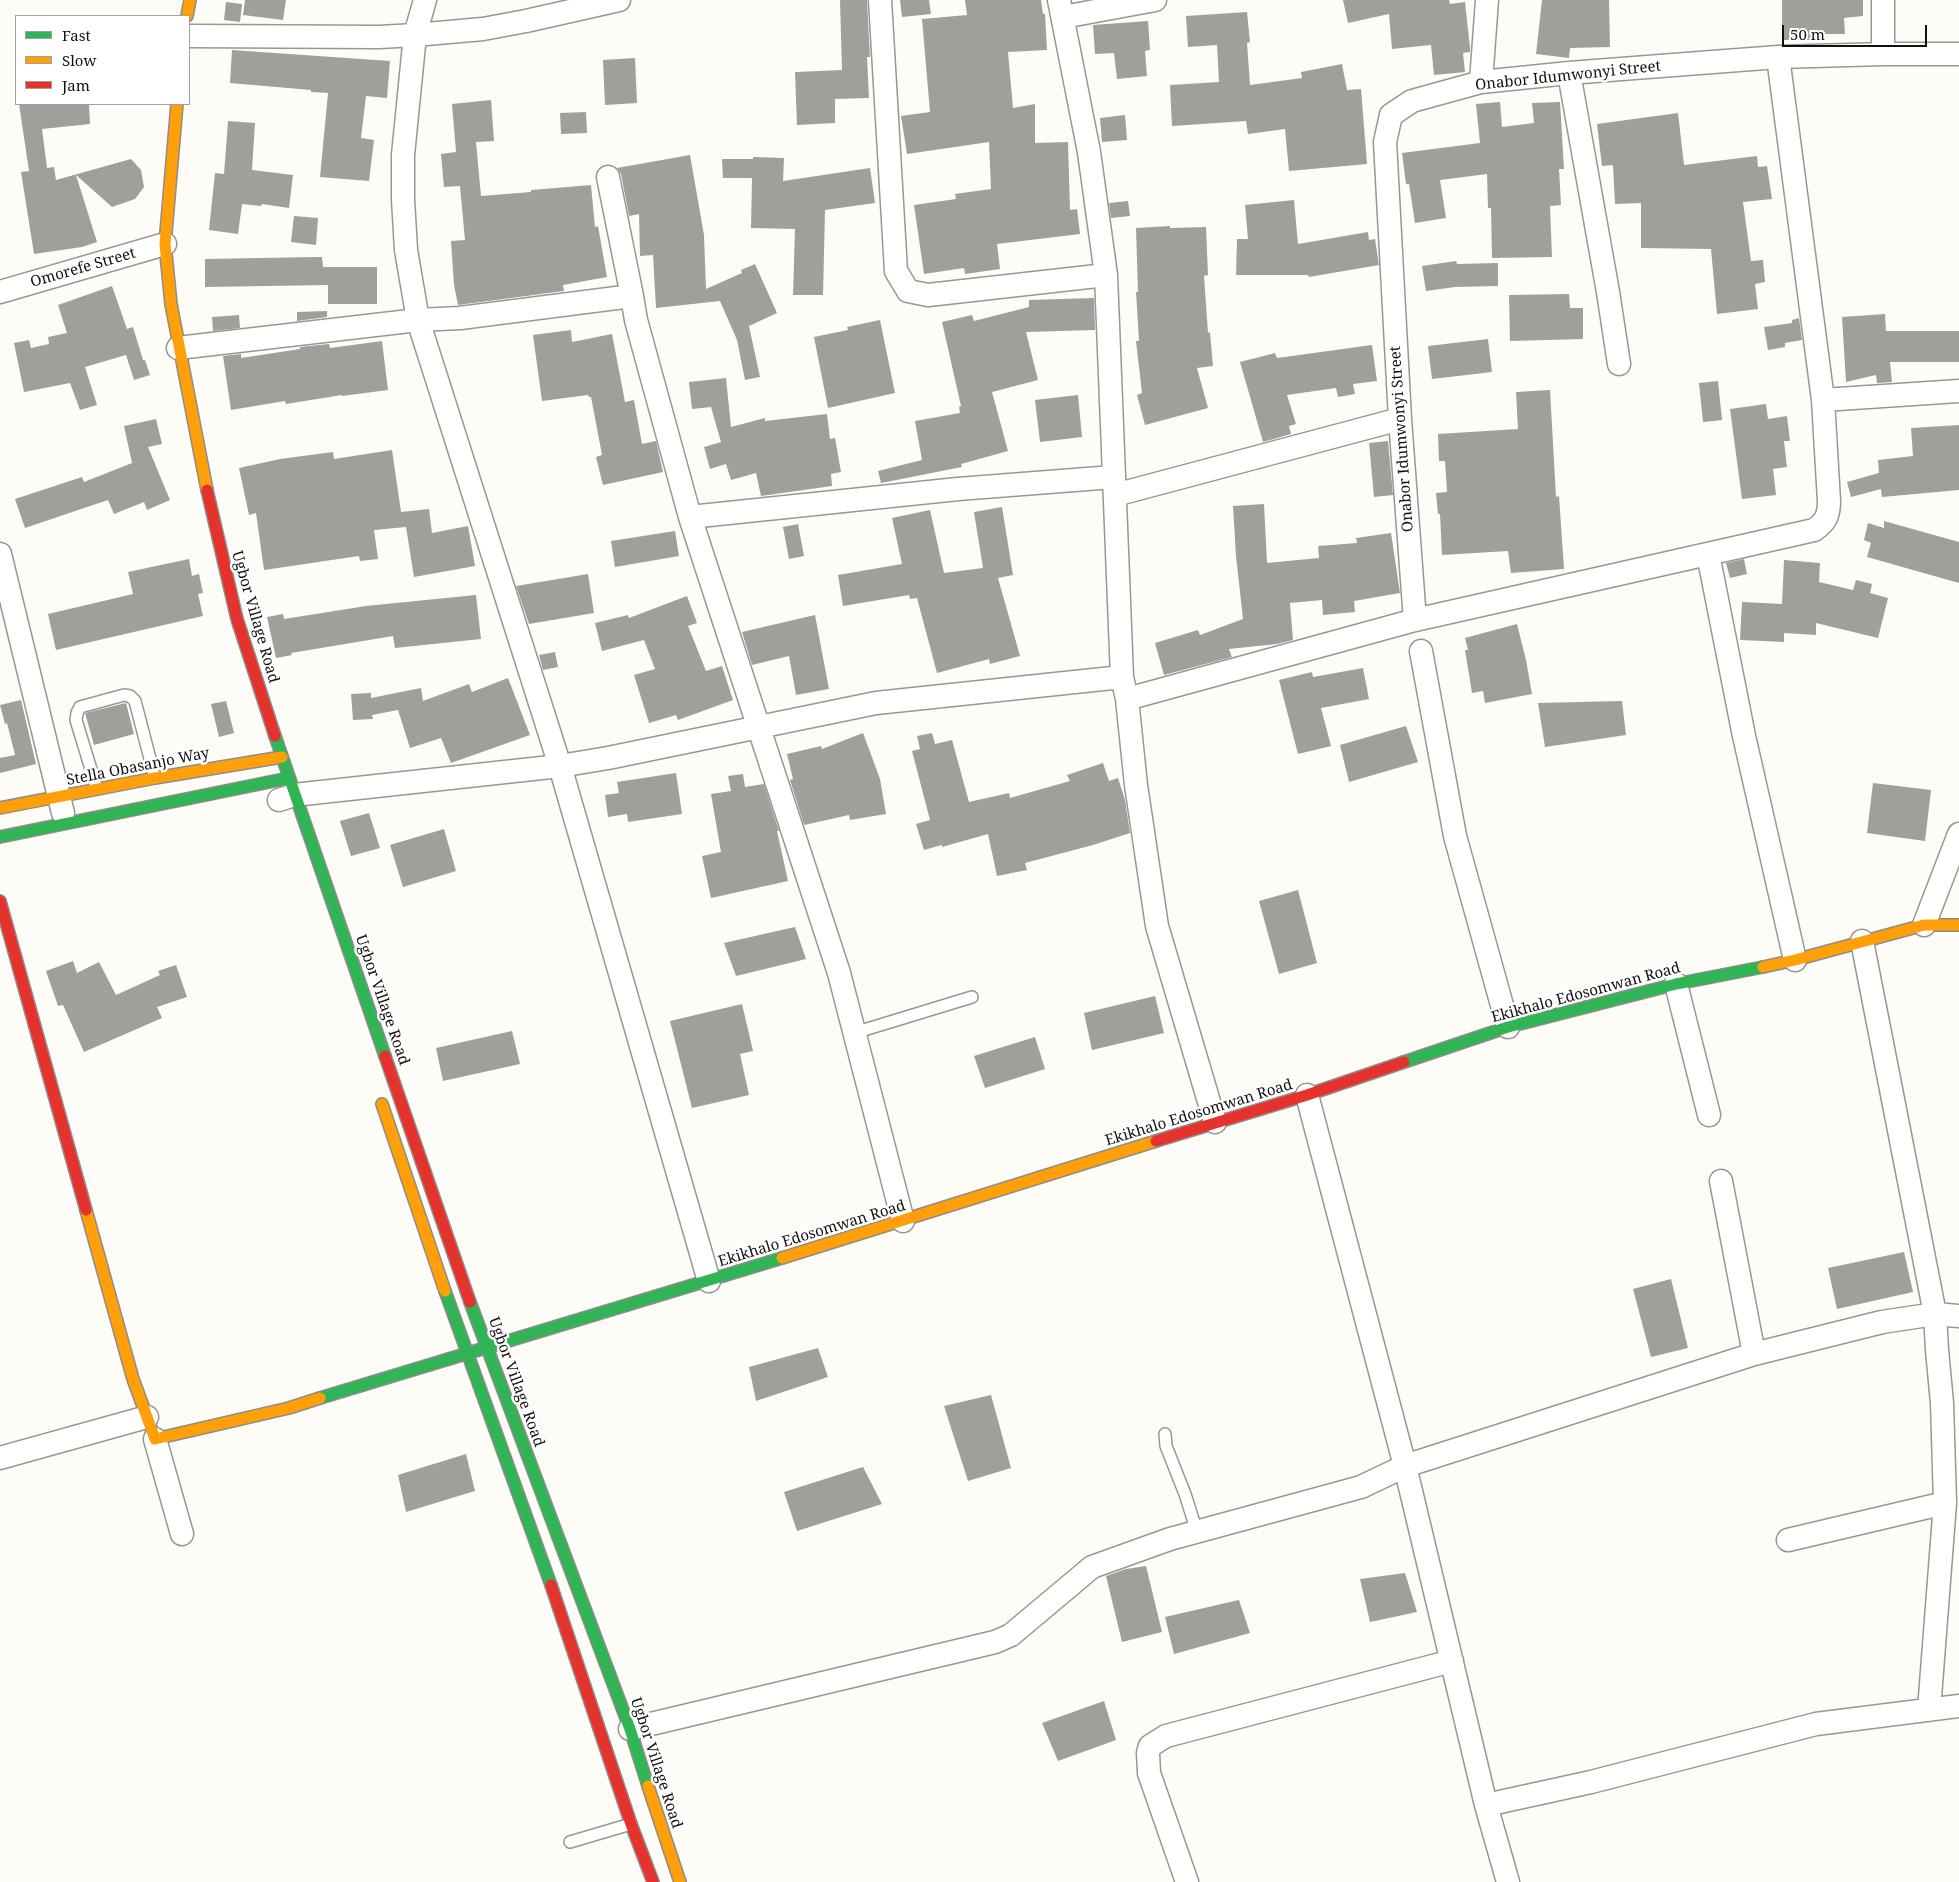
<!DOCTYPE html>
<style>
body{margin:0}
#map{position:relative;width:1959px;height:1882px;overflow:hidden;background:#fdfcf7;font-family:"Noto Serif",serif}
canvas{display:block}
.legend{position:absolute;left:15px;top:15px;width:175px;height:90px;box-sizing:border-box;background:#fff;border:1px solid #a0a0a0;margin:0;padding:6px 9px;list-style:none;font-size:15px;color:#111}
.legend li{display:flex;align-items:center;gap:10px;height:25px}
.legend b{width:25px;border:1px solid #a0a0a0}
.scale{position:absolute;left:1782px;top:25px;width:145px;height:22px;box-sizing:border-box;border:2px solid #111;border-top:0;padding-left:6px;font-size:15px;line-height:18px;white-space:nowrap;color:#111;-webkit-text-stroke:4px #fff;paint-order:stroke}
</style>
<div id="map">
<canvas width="1959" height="1882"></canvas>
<ul class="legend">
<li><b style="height:6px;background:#30b455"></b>Fast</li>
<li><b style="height:6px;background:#ff9f0a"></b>Slow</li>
<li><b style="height:6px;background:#e5322d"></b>Jam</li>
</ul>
<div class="scale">50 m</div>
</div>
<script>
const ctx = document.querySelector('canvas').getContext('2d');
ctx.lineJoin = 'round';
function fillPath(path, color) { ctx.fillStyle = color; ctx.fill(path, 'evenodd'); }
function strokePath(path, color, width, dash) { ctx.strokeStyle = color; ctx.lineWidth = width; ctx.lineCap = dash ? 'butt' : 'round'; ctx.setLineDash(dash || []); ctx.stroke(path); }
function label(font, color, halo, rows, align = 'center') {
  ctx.font = font + ' "Noto Serif",serif'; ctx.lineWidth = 5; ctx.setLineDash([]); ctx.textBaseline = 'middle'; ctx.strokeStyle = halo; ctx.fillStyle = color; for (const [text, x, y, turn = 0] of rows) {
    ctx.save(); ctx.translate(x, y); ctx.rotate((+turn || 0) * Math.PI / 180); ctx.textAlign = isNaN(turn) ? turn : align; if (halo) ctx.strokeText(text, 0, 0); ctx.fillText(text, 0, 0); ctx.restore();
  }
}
fillPath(new Path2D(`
 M 245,0 L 286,0 L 283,20 L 243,15 Z
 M 840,0 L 867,0 L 870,57 L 867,57 L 869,98 L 835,99 L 835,123 L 797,125 L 795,72 L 842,70 Z
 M 900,0 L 929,0 L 931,14 L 902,17 Z
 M 965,0 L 1041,0 L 1043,14 L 1045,14 L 1047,50 L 1008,52 L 1013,108 L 1035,104 L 1035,143 L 1068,142 L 1070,210 L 1077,209 L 1080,234 L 997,244 L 1000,269 L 965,274 L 964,268 L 924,274 L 914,205 L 956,199 L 955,194 L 991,189 L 989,142 L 907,154 L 901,116 L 930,112 L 922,19 L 967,15 Z
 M 1343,0 L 1449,0 L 1450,4 L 1465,2 L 1470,48 L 1470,52 L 1463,53 L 1465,72 L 1434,75 L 1431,45 L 1392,49 L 1389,14 L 1348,23 Z
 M 1542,0 L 1609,0 L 1610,47 L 1570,48 L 1569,58 L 1536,54 Z
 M 1782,0 L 1863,0 L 1863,16 L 1844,18 L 1845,34 L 1812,34 L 1812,40 L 1782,40 Z
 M 226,2 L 242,4 L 240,22 L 224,20 Z
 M 1247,12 L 1250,42 L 1247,43 L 1250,85 L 1302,78 L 1301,72 L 1342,64 L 1347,90 L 1361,89 L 1367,164 L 1289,171 L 1285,129 L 1248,134 L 1246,121 L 1172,126 L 1170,85 L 1219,82 L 1217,45 L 1188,47 L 1186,16 Z
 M 1148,21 L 1150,50 L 1145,51 L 1147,76 L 1117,79 L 1114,53 L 1095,54 L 1093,25 Z
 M 232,50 L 390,61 L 387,98 L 366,96 L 361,138 L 374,140 L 369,181 L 320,177 L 328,93 L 311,92 L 311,90 L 230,83 Z
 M 635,58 L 637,103 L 605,105 L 603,60 Z
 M 491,100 L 494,141 L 476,142 L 481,196 L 531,192 L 531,190 L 591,185 L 595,227 L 598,226 L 607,277 L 563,285 L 564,291 L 458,305 L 454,285 L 451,241 L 465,240 L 460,186 L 444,187 L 441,154 L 456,152 L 452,104 Z
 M 1500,102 L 1502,127 L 1534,123 L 1532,103 L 1560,102 L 1564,169 L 1559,169 L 1561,205 L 1550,206 L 1552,257 L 1492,258 L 1491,208 L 1488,208 L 1487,174 L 1440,180 L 1446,218 L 1415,223 L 1409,184 L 1406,184 L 1402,153 L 1480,143 L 1476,104 Z
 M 19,104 L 89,104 L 90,124 L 42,129 L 47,168 L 54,167 L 56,180 L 131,159 L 141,170 L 144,187 L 135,199 L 112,207 L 76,175 L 97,242 L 82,247 L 34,254 L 21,172 L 29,171 Z
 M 586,112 L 587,133 L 561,134 L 560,113 Z
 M 1678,113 L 1684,165 L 1757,156 L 1758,167 L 1767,166 L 1772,199 L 1743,202 L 1751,261 L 1763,260 L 1765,282 L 1755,284 L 1758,309 L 1717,314 L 1711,249 L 1641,248 L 1641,203 L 1615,204 L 1613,165 L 1602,166 L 1597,124 Z
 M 1125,115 L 1127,140 L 1102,142 L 1100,118 Z
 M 228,121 L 255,123 L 252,170 L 293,175 L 289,208 L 262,204 L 261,206 L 242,204 L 238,234 L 209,230 L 215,173 L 224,174 Z
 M 690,155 L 704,235 L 706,289 L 742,273 L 741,270 L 755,264 L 777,313 L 749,326 L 760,377 L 745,380 L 737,340 L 720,301 L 656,308 L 653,255 L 640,256 L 639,214 L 629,216 L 621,174 L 617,168 Z
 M 753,157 L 784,158 L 783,181 L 870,168 L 875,203 L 825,210 L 823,295 L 793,295 L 795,229 L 751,228 L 752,178 L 723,178 L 722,159 L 753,159 Z
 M 1294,200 L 1298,244 L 1368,232 L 1369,240 L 1375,239 L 1379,265 L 1309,277 L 1308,275 L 1236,275 L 1237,239 L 1248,239 L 1245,205 Z
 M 1128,201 L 1130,216 L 1111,218 L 1109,203 Z
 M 294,216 L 318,218 L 316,245 L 291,242 Z
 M 1170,226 L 1170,228 L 1206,227 L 1208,275 L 1204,276 L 1208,333 L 1210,332 L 1213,366 L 1197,368 L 1208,408 L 1145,425 L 1137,395 L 1142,393 L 1136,341 L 1139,341 L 1136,292 L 1138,292 L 1136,228 Z
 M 315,257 L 322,257 L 323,267 L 377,267 L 377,304 L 328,304 L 328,285 L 205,287 L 205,259 Z
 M 1456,261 L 1457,264 L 1498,263 L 1498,286 L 1455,287 L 1426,291 L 1422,266 Z
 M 112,286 L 127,329 L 133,327 L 143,360 L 145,360 L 150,375 L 134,380 L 126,355 L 85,367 L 97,405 L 80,410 L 70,383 L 24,392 L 14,343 L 29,340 L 31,348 L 49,344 L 48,337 L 67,333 L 58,305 Z
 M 1569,294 L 1570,308 L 1583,308 L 1583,339 L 1510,341 L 1509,295 Z
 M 1094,298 L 1095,330 L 1026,332 L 1038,380 L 992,392 L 1008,451 L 961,464 L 962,467 L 881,483 L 878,471 L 922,460 L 915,421 L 960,413 L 959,407 L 961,406 L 942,322 L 972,315 L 974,321 L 1029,307 L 1029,300 Z
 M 327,311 L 327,317 L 297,321 L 297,312 Z
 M 1885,314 L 1886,331 L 1959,331 L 1959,362 L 1890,362 L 1892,382 L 1877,383 L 1876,375 L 1846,382 L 1842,317 Z
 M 239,315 L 240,328 L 213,331 L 212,317 Z
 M 1799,318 L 1802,340 L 1785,343 L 1785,347 L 1768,350 L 1764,327 L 1792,323 L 1792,320 Z
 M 880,320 L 895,393 L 828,408 L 814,337 L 848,330 L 847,327 Z
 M 571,330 L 572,342 L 612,334 L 625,402 L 634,400 L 642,444 L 656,441 L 663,472 L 603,485 L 596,457 L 602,455 L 591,397 L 589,397 L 588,395 L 542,401 L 533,335 Z
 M 1488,339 L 1492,372 L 1432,379 L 1428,346 Z
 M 382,341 L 388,390 L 342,396 L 342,395 L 286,404 L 285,401 L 231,410 L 223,356 L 241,354 L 241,358 L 300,349 L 300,347 L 329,344 L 330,348 Z
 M 1372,345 L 1377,381 L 1353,384 L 1355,394 L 1338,397 L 1336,388 L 1287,395 L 1296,424 L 1289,426 L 1291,434 L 1263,442 L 1240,362 L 1275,353 L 1277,358 Z
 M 726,378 L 731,427 L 765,418 L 765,421 L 827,414 L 830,439 L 835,438 L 841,472 L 831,474 L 832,486 L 761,496 L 756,473 L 731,480 L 726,464 L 710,469 L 704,447 L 721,442 L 711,407 L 692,409 L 689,382 Z
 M 1718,381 L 1722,420 L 1703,422 L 1699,383 Z
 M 1550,390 L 1556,497 L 1559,496 L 1564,569 L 1511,573 L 1508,551 L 1442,555 L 1440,514 L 1438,514 L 1436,493 L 1447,492 L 1445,461 L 1439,461 L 1438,434 L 1518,429 L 1516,392 Z
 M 1078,395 L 1082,437 L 1040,442 L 1035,400 Z
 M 1766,404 L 1768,419 L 1787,416 L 1790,441 L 1784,441 L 1787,467 L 1773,469 L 1776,495 L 1742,499 L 1730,409 Z
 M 156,419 L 162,444 L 148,447 L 170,500 L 147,510 L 144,502 L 114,514 L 108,500 L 25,528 L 15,499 L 82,477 L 84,482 L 132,463 L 124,426 Z
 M 1959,425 L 1959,490 L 1882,497 L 1881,489 L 1851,497 L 1847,482 L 1879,473 L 1878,460 L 1913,456 L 1911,428 Z
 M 1388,441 L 1393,495 L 1374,497 L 1369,443 Z
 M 392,450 L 401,512 L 429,509 L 432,533 L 468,526 L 475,566 L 414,577 L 406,527 L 374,530 L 378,559 L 360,561 L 359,556 L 264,570 L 256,513 L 249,515 L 239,468 L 280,459 L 333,452 L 334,459 Z
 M 1264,504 L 1267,563 L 1319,558 L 1318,546 L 1357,543 L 1356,538 L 1391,533 L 1400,593 L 1354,601 L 1355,612 L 1323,615 L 1322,600 L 1290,603 L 1293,640 L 1277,644 L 1229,649 L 1232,657 L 1164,675 L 1155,643 L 1198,630 L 1200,635 L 1243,619 L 1236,556 L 1233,506 Z
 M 1002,507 L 1013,575 L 998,578 L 1020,656 L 990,664 L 989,659 L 937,673 L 917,598 L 910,599 L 909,595 L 843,606 L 838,575 L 902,564 L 892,518 L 930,510 L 944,573 L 983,568 L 974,512 Z
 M 1884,521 L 1959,542 L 1959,583 L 1867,557 L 1871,543 L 1864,540 L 1868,523 L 1884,528 Z
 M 798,524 L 804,556 L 789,559 L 783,527 Z
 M 675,531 L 679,556 L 615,567 L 611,541 Z
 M 189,559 L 192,576 L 199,574 L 203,593 L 198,594 L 203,616 L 56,650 L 48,614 L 133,594 L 128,572 Z
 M 1744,559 L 1747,574 L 1730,578 L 1726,563 Z
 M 1784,560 L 1820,563 L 1819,582 L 1853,590 L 1856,580 L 1872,584 L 1870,593 L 1888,598 L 1878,638 L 1816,623 L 1816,635 L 1784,633 L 1784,642 L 1740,640 L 1742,602 L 1782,604 Z
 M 588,574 L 594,613 L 529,624 L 516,586 Z
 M 476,595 L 481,639 L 395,648 L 393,636 L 291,653 L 292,655 L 276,658 L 267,617 L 283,614 L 284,619 L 366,606 Z
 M 687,596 L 697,623 L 688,626 L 706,671 L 722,666 L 733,700 L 678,720 L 676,715 L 649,723 L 634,675 L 655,669 L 644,640 L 602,651 L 595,623 L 628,615 L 629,618 Z
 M 815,615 L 829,689 L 796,695 L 789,656 L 752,665 L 742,632 Z
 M 1517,624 L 1526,660 L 1532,694 L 1485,703 L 1483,691 L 1472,693 L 1465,650 L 1468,650 L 1465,638 Z
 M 555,652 L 558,667 L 543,670 L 539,655 Z
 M 1363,668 L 1369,699 L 1321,708 L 1331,746 L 1298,754 L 1279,680 L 1312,672 L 1313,677 Z
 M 508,678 L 530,735 L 451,763 L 441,738 L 410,748 L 398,710 L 372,715 L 373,719 L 353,720 L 351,694 L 371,693 L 371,698 L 421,688 L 423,701 L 469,684 L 472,692 Z
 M 21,700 L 36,764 L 0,773 L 0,758 L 15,755 L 7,723 L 5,724 L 0,705 Z
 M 226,701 L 234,733 L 219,737 L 211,704 Z
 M 1622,701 L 1626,735 L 1545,747 L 1538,703 Z
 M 126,703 L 134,734 L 94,745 L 85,713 Z
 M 1406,726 L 1418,762 L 1349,782 L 1340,745 Z
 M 863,733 L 880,779 L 886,814 L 850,820 L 849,815 L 804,825 L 790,780 L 793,779 L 787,754 L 821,746 L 822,749 Z
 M 932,733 L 935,744 L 952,740 L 969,802 L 1009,793 L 1010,798 L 1070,781 L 1067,775 L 1103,763 L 1109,781 L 1118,778 L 1125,800 L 1130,833 L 1093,845 L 1025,863 L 1027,870 L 997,876 L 988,834 L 942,847 L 942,845 L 924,850 L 916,824 L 930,820 L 912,751 L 920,749 L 917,736 Z
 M 676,773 L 682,814 L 628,822 L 627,814 L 608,817 L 605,795 L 619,793 L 617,782 Z
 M 743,774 L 745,787 L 764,784 L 779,831 L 777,831 L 788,881 L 711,898 L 702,856 L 721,852 L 711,794 L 731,791 L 728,776 Z
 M 1873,783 L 1931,790 L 1925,841 L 1867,833 Z
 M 369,813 L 380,848 L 351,856 L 340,821 Z
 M 444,829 L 456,871 L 403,887 L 390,845 Z
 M 1298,890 L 1317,963 L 1279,974 L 1259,901 Z
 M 795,927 L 806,959 L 736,976 L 724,943 Z
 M 73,961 L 77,973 L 99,962 L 116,995 L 160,975 L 158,971 L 176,965 L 187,997 L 157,1007 L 162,1018 L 84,1052 L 63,1005 L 58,1006 L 46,971 Z
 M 1155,996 L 1164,1033 L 1092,1050 L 1084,1013 Z
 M 742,1004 L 753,1051 L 740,1054 L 749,1095 L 692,1108 L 670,1021 Z
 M 512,1031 L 520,1064 L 443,1081 L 436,1048 Z
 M 1035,1037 L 1045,1069 L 985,1088 L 974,1056 Z
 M 1904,1252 L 1913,1292 L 1837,1309 L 1828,1268 Z
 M 1671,1279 L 1688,1348 L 1651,1357 L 1633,1289 Z
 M 818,1348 L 828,1377 L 756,1401 L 749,1367 Z
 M 991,1395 L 1011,1468 L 968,1481 L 944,1406 Z
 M 466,1454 L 475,1491 L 406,1512 L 398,1475 Z
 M 863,1467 L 882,1504 L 797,1531 L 784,1492 Z
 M 1146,1566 L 1162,1632 L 1122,1642 L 1106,1576 L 1126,1569 Z
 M 1405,1573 L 1417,1612 L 1370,1622 L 1360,1579 Z
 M 1239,1600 L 1250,1633 L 1174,1654 L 1165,1617 Z
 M 1104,1701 L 1116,1740 L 1058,1761 L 1042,1723 Z`), '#a19f9c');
const lane = new Path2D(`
 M 97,789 L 76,720 L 77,713 L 80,707 L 124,695 L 130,696 L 135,701 L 155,778
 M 854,1033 L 972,997
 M 1165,1434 L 1166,1446 L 1185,1494 L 1197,1532
 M 570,1842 L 631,1824`);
const street = new Path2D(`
 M 619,0 L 526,21 L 483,29 L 415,35 L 403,155 L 403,199 L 406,250 L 418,320 L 560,766 L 709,1281
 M 880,0 L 896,271 L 908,291 L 928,295 L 1106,275
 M 1059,0 L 1089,152 L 1106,275 L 1122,677 L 1127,699 L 1136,785 L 1157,926 L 1215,1122
 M 1063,17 L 1155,0
 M 189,36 L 379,37 L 415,35 L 425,0
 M 1883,54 L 1883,0
 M 1569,73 L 1608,292 L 1619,364
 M 1481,82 L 1487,0
 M 608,177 L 632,296
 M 0,292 L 165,244
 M 178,348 L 418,320 L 460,318 L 632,296 L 636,320 L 690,517 L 839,973 L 903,1221
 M 1823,400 L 1959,391
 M 1115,495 L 1400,419
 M 690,517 L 958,489 L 1113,477
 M 0,554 L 63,813
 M 1708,554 L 1744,736 L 1795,960
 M 1415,620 L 1400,419 L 1385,142 L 1391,115 L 1412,101 L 1481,82 L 1569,73 L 1778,57 L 1883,54 L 1959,54
 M 1421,651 L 1455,836 L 1508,1027
 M 1127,699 L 1415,620 L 1814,530 C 1826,522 1829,515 1829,501 L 1823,400 L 1778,57
 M 279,800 L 294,795 L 560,766 L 608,758 L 876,703 L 1122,677
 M 1924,925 L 1959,834
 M 1862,941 L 1935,1314 L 1937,1350 L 1942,1403 L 1945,1503 L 1929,1710
 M 1676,984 L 1709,1115
 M 1307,1095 L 1405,1466 L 1486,1805 L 1508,1882
 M 1721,1181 L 1754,1354
 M 155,1439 L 182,1534
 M 0,1458 L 147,1417
 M 1788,1540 L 1945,1503
 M 630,1729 L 995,1642 L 1011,1635 L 1092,1567 L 1170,1539 L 1361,1487 L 1405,1466 L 1754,1354 L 1882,1322 L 1935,1314 L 1959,1316
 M 1486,1805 L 1591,1782 L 1816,1724 L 1959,1706
 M 1187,1882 L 1149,1773 L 1148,1753 L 1150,1746 L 1166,1736 L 1452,1661`);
const fast = new Path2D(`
 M 275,736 L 385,1056
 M 0,837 L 289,778
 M 1404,1062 L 1508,1027 L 1676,984 L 1763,967
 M 445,1291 L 551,1585
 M 470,1302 L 630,1729 L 648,1786
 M 320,1398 L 782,1258`);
const slow = new Path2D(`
 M 187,16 L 190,0
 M 177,104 L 165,244 L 171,304 L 207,490
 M 0,808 L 155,778 L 282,757
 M 1763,967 L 1795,960 L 1924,925 L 1959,925
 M 382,1104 L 445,1291
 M 86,1210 L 133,1379 L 155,1439 L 289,1408 L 320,1398
 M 782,1258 L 1156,1141
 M 648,1786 L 680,1882`);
const jam = new Path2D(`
 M 207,490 L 237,619 L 275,736
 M 0,901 L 86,1210
 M 385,1056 L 470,1302
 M 1156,1141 L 1307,1095 L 1404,1062
 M 551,1585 L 631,1824 L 653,1882`);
strokePath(lane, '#979795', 14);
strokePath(street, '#979795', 25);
strokePath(fast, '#8e8d8b', 14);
strokePath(slow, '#8e8d8b', 14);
strokePath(jam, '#8e8d8b', 14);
strokePath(lane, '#fffffe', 11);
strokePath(street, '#fffffe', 22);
strokePath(fast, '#30b455', 11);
strokePath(slow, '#ff9f0a', 11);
strokePath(jam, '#e5322d', 11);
label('15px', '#111', '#fff', [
 ["Onabor Idumwonyi Street",1568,76,-6],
 ["Omorefe Street",83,268,-16],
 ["Onabor Idumwonyi Street",1402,439,-94],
 ["Ugbor Village Road",255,617,74],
 ["Stella Obasanjo Way",138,767,-11],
 ["Ekikhalo Edosomwan Road",1586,993,-15],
 ["Ugbor Village Road",382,1000,71],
 ["Ekikhalo Edosomwan Road",1199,1113,-17],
 ["Ekikhalo Edosomwan Road",812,1234,-17],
 ["Ugbor Village Road",516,1382,70],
 ["Ugbor Village Road",656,1763,72]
]);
</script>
